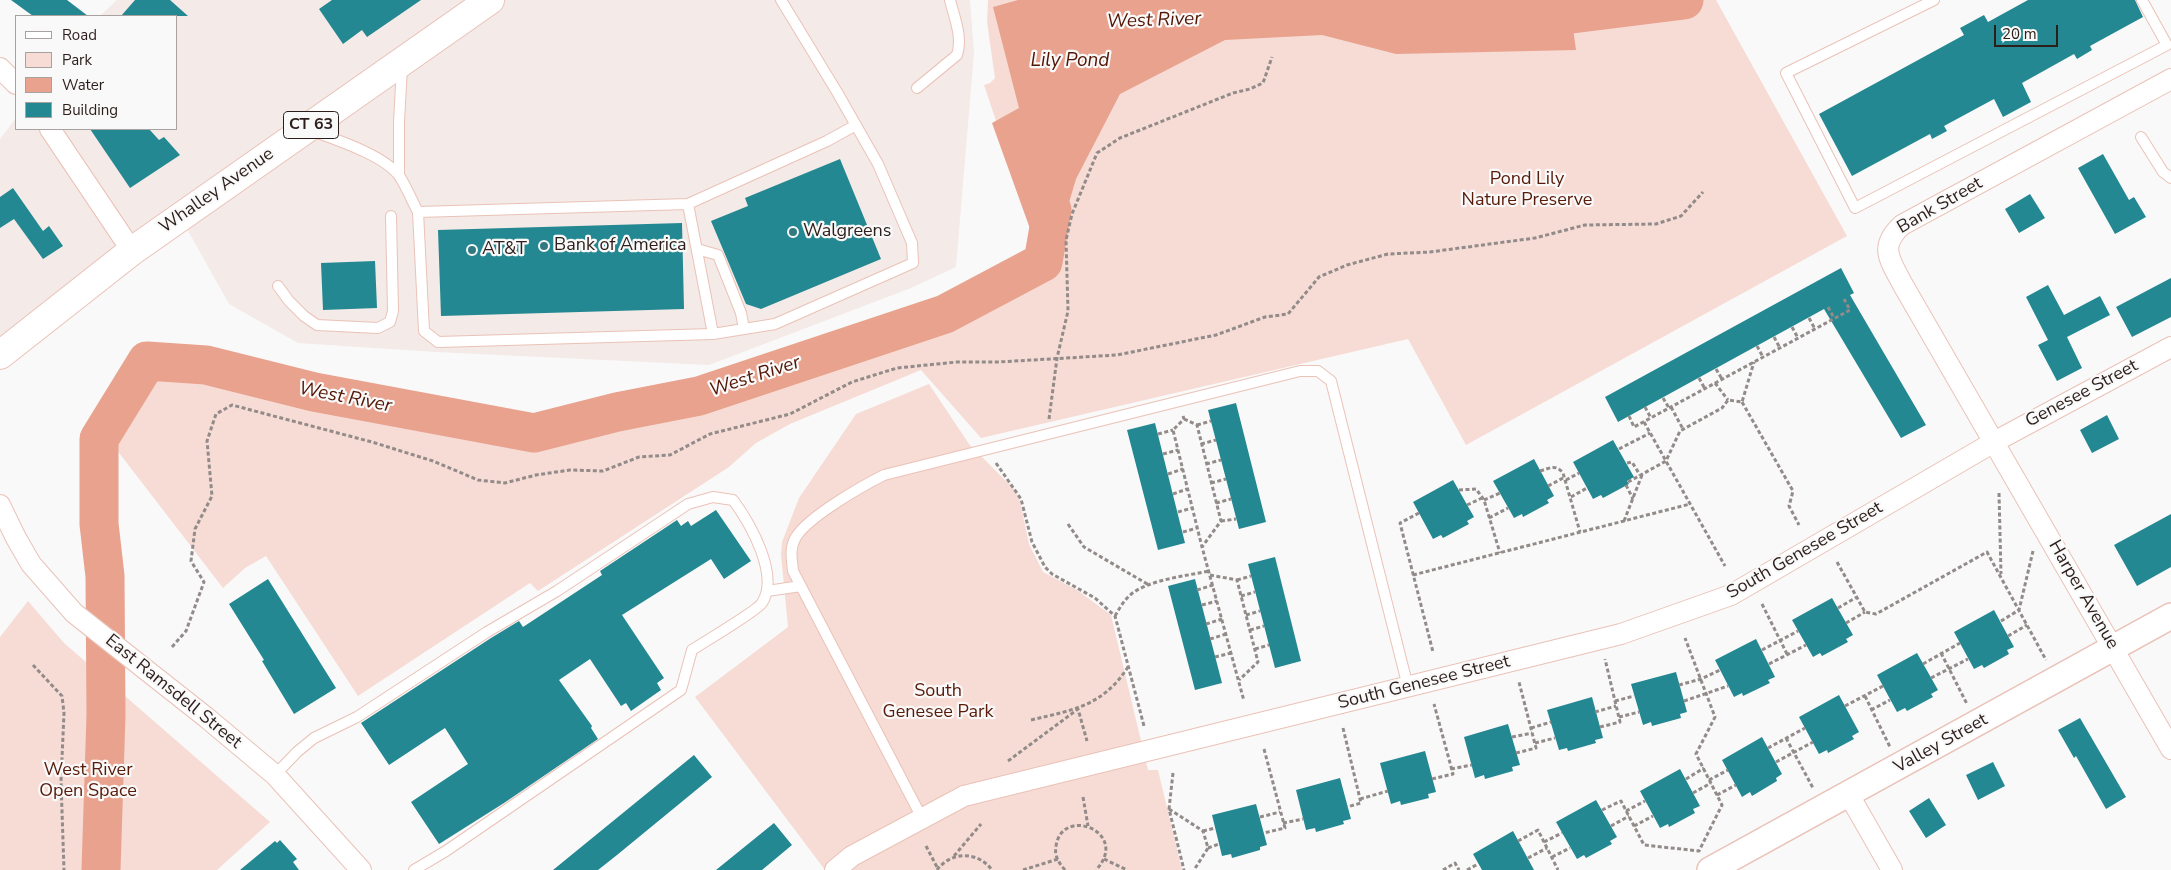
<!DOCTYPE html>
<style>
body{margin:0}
#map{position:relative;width:2171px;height:870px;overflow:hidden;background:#f9f9f9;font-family:"Nunito Sans",sans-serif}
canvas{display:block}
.legend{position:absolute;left:15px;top:15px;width:162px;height:115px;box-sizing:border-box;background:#f9f9f9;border:1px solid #a7a1a0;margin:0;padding:6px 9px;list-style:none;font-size:15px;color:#2c1e1a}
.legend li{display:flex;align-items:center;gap:10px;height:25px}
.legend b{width:25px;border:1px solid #a7a1a0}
.scale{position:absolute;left:1994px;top:25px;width:64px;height:22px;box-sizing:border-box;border:2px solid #2c1e1a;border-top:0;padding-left:6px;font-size:15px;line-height:18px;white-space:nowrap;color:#2c1e1a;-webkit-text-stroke:4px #f9f9f9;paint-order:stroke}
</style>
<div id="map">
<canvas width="2171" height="870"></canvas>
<ul class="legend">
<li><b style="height:6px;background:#fff"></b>Road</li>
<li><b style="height:14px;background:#f7dcd5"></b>Park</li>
<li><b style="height:14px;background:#e8a28e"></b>Water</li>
<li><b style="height:14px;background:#238892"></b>Building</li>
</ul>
<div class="scale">20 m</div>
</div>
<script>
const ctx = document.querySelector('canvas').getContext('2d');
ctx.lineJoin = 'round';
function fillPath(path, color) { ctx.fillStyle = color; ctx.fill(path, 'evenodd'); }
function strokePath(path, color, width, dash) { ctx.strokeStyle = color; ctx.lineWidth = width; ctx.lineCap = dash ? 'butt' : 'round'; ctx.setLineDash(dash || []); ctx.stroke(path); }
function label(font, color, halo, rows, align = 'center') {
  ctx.font = font + ' "Nunito Sans",sans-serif'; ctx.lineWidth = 4.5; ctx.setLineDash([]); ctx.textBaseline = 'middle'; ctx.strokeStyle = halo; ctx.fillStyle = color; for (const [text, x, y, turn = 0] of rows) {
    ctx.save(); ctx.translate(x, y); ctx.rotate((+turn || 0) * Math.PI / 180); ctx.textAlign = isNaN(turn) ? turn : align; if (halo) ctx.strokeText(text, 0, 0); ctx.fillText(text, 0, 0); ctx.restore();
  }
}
fillPath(new Path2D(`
 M 117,0 L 970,0 L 974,53 L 956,267 L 911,288 L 709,365 L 436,352 L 298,343 L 229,304 L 182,220 L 0,346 L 0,139 L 16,118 L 16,129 L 176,129 L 176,16 L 100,16 Z`), '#f4eae7');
fillPath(new Path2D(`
 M 988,0 L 1716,0 L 1847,236 L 1466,445 L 1408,339 L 981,438 L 921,370 L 790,424 L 756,443 L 729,467 L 538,591 L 530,583 L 358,696 L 266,556 L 245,568 L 223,588 L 103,432 L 125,396 L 143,383 L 180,365 L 217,364 L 331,384 L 528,414 L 664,398 L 820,348 L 880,324 L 1010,289 L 1048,276 L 984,85 L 990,83 L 995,78 L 987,22 Z
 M 929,384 L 969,444 L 1015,490 L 1020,501 L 1029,544 L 1043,572 L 1077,590 L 1111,615 L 1148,770 L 1158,770 L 1182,870 L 825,870 L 695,697 L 788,627 L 781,555 L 782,542 L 799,498 L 856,414 Z
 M 28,601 L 64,643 L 270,822 L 217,870 L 0,870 L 0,637 Z`), '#f7dcd5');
fillPath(new Path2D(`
 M 1018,0 L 1569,0 L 1576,50 L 1396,54 L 1322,35 L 1225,40 L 1120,94 L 1076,179 L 1047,276 L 992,123 L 1019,108 L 993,7 Z`), '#e8a28e');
strokePath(new Path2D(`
 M 1518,15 L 1564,15 L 1684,0
 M 101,870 L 106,715 L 105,576 L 99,524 L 99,439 L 147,361 L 206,365 L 314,392 L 534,433 L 617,412 L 699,396 L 945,314 L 1043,262 L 1052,210`), '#e8a28e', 39);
fillPath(new Path2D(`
 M 11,0 L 67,0 L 88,16 L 33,16 Z
 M 135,0 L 170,0 L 188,16 L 121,16 Z
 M 332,0 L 421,0 L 367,37 L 362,30 L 343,44 L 319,9 Z
 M 2028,0 L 2135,0 L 2143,17 L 2090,46 L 2092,50 L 2077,59 L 2074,54 L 2022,83 L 2031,102 L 2003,117 L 1994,99 L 1944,126 L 1947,131 L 1932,139 L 1930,134 L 1852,176 L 1819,114 L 1964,35 L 1960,28 L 1984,15 L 1988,22 Z
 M 90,129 L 149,129 L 159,140 L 164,137 L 180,155 L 130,188 Z
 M 2103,154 L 2129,200 L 2134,197 L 2146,217 L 2115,234 L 2078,168 Z
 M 840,159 L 881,259 L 761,309 L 746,304 L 711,221 L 748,206 L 745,198 Z
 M 13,188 L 43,231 L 49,226 L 63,246 L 43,259 L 14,219 L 0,228 L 0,197 Z
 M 2030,194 L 2045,218 L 2019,233 L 2005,209 Z
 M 682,223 L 684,309 L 441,316 L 438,230 Z
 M 375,261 L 377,308 L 323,310 L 321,263 Z
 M 1841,268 L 1854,293 L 1850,295 L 1926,425 L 1901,438 L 1824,309 L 1618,422 L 1605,397 Z
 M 2171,278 L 2171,317 L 2132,337 L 2116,307 Z
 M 2048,285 L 2064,315 L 2100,296 L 2110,315 L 2067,337 L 2082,368 L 2057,381 L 2038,345 L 2048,340 L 2026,297 Z
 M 1236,403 L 1266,522 L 1239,529 L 1208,410 Z
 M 2107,415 L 2119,439 L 2092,453 L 2080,430 Z
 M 1155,423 L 1185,543 L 1158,550 L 1127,430 Z
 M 1613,440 L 1634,477 L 1627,481 L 1629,484 L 1603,498 L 1601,495 L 1593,499 L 1573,462 Z
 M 1534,459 L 1554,496 L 1547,500 L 1549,503 L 1523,517 L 1522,514 L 1514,518 L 1493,481 Z
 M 1453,480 L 1474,517 L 1467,521 L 1469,524 L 1443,538 L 1441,535 L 1433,539 L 1413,502 Z
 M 716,510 L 751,561 L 724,579 L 711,559 L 622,615 L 664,678 L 657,683 L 661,690 L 631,711 L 626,703 L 621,706 L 590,659 L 559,680 L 592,726 L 591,728 L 598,739 L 504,803 L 439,844 L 411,802 L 468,764 L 445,728 L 389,765 L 361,723 L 491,638 L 519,621 L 523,627 L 602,575 L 600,571 L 677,520 L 681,526 L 688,521 L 691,526 Z
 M 2171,514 L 2171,567 L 2137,586 L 2114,545 Z
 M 1275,557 L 1301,661 L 1275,668 L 1248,564 Z
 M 268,579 L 336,688 L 294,714 L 262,661 L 264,660 L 229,604 Z
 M 1195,579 L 1222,683 L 1195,690 L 1168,586 Z
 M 1832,598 L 1853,635 L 1846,639 L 1848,642 L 1822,656 L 1820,653 L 1813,657 L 1792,620 Z
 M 1994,610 L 2014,647 L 2007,650 L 2009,654 L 1984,668 L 1982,665 L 1974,669 L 1954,632 Z
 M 1756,639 L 1775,677 L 1768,680 L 1770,683 L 1743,696 L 1742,693 L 1734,697 L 1715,660 Z
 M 1917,653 L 1938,690 L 1931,694 L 1933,697 L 1907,711 L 1905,708 L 1897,712 L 1877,675 Z
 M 1676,672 L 1687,712 L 1680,714 L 1681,718 L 1652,726 L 1651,722 L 1643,725 L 1631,684 Z
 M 1839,695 L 1859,732 L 1852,736 L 1854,739 L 1828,753 L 1827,750 L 1819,754 L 1799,717 Z
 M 1592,697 L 1603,738 L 1595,740 L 1596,743 L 1568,751 L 1567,748 L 1559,750 L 1547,710 Z
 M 2080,718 L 2126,797 L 2106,809 L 2076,756 L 2074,758 L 2058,730 Z
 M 1508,724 L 1520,765 L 1512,767 L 1513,771 L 1485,779 L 1484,775 L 1475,778 L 1464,737 Z
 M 1762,737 L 1782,774 L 1776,778 L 1777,781 L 1752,796 L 1750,792 L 1742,797 L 1722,760 Z
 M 1425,751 L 1436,792 L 1428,794 L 1429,798 L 1401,805 L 1400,801 L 1391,804 L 1380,763 Z
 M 694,755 L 712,777 L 617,855 L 598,870 L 553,870 Z
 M 1993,762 L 2005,786 L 1978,800 L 1966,775 Z
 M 1680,769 L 1700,806 L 1693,809 L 1695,813 L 1669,827 L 1668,824 L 1660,828 L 1640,791 Z
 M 1340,778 L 1351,819 L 1343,821 L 1344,824 L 1316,832 L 1315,828 L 1306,830 L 1296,790 Z
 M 1929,798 L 1946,825 L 1926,838 L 1909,811 Z
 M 1596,800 L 1617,837 L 1610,841 L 1612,844 L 1586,858 L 1584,855 L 1577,859 L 1556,822 Z
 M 1256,804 L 1267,845 L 1260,847 L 1260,850 L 1232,858 L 1231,854 L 1222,856 L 1212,815 Z
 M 774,823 L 792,845 L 762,870 L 716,870 Z
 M 1513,831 L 1534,870 L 1482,870 L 1473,854 Z
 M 280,840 L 297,859 L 293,862 L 299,870 L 240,870 L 275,841 L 277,843 Z`), '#238892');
const service = new Path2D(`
 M 1934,0 L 1786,73 L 1855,208 L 2167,45 L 2142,0
 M 917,88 L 957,55 C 963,37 954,17 950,0
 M 310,130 C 334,139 385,155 400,177 C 407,188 412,201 418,212 L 688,204 L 827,141 L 856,125
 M 2141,137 L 2163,172 L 2171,178
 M 399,175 L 399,122 L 402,67
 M 688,204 L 713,334
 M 418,212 L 424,331 L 438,342 L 713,334 L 775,324 L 913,263 L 912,243 L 878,164 L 837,92 L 781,0
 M 697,249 L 718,255 L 741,313 L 744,329
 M 278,286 L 289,301 L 304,316 L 317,325 L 378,328 L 390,322 L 393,311 L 391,216
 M 767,591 L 801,586
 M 275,775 L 297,752 L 314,738 L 357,717 L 487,632 L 557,591 L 688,504 L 713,497 L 733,500 C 750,523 780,575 762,603 C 757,611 704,642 692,650 L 681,690 L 446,851 L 414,870
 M 922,818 L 793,571 C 792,560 789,548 796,537 C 808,517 862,486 884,475 L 1300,371 L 1318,371 L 1331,381 L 1408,687`);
const minor = new Path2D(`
 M 0,68 L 16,84
 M 2171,79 L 1902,225 C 1878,247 1890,260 1903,285 L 2171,749
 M 50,129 L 132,251
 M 0,505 L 16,538 L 31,564 L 74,613 L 207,718 L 275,775 L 361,870
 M 1849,795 L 1892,870
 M 835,870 L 852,856 L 964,796 L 1621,634 L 1731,595 L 1994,442 L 2171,347`);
const tertiary = new Path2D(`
 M 1710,870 L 2171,616`);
const primary = new Path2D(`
 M 0,355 L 132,251 L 490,0`);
strokePath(service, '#eac2b7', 12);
strokePath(minor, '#eac2b7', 22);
strokePath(tertiary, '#eac2b7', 28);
strokePath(primary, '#eac2b7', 30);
strokePath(new Path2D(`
 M 1828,307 L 1834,318
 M 1809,318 L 1815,329
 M 1792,327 L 1798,338
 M 1774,337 L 1780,348
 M 1757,346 L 1763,357
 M 1716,369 L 1722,379
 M 1699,378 L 1705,389
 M 1715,383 L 1728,400
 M 1663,398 L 1669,408
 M 1742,402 L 1793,491 L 1789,506 L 1799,525
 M 1645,407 L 1651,418
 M 1671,407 L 1683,429
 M 1183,416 L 1184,419 L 1173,430 L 1202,547 L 1244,701
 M 1629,416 L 1634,427 L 1850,310 L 1844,299
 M 1049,419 L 1057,358 L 1068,311 L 1066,240 L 1072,214 L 1097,153 L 1120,138 L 1233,93 L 1250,89 L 1263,83 L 1272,57
 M 1184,419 L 1197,425 L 1221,521 L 1202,547
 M 1644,422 L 1725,566
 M 1197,425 L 1211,421
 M 1158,434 L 1173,430
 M 1201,444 L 1216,440
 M 1619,449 L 1650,433
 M 1163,454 L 1178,450
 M 996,463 L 1021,499 L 1032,542 L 1045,567 L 1052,574 L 1095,598 L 1115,616 L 1144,726
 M 1627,463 L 1632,462 L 1640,475
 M 1206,464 L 1221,460
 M 1540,471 C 1550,468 1556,464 1563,473 L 1580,532
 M 1168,474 L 1183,469
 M 1566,480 L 1579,473
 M 1628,482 L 1666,461 L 1680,431 L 1722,408 L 1728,400 L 1742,402 L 1754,362
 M 1211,483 L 1226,479
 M 1626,485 L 1633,499
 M 1548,486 L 1565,477
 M 1459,490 L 1476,489 L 1484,500 L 1500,553
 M 1999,493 L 2001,574
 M 1173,494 L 1187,489
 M 1571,497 L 1587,488
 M 1484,500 L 1500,493
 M 1216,503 L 1231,499
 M 1467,505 L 1482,498
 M 1178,512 L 1192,508
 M 1419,513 L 1400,523 L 1433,652
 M 1489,518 L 1508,508
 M 1221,521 L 1236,519
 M 1624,521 L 1642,475
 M 1068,524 L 1084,547 L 1149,585
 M 1183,532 L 1197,528
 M 1837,562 L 1865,612 L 1876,614 L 1987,552 L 2046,660
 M 1210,575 L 1237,580 L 1258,662 L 1239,680
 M 1413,575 L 1690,504
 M 1237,580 L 1251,576
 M 1197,590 L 1213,585
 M 1241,596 L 1255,592
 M 1762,604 L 1787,654
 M 1202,605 L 1217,601
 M 1838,608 L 1857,597
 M 1246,615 L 1260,611
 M 1115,616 C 1119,609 1123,602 1129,596 C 1146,580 1186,576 1209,571
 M 2001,621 L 2019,610 L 2033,551
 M 1846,623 L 1865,612
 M 1206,624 L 1222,619
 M 1250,630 L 1264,626
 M 2008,636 L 2027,625
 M 1210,639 L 1226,634
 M 172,647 L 186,631 L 204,582 L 191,561 L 195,529 L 212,496 L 207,441 L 216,414 L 232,405 L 372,442 L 433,461 L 478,480 L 505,483 L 536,475 L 570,470 L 603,471 L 639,457 L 670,455 L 710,434 L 790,414 L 852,382 L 897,368 L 957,362 L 999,362 L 1117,355 L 1216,335 L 1265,317 L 1288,314 L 1319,277 L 1347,265 L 1388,254 L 1430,252 L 1535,238 L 1585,225 L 1656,224 L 1681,216 L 1703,192
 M 1255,649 L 1269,645
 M 1762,650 L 1798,631
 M 1941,653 L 1967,704
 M 1215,657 L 1231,653
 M 1769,664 L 1806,645
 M 1923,664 L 1960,643
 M 33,665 L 62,696 L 64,713 L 61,781 L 64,870
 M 1931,678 L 1968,659
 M 1679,685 L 1701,679 L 1720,670
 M 1865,696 L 1890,747
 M 1615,701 L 1634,696
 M 1684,701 L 1728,686
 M 1845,706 L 1883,686
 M 1871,710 L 1890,700
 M 1595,712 L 1616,706
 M 1619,717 L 1639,712
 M 1031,720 C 1073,710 1103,706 1128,667
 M 1600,727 L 1620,722 L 1605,659
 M 1343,728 L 1361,803 L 1347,807
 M 1531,728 L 1551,722
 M 1512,737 L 1532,733
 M 1786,738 L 1813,788
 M 1535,743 L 1555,738
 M 1768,748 L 1805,728
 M 1264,749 L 1285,828 L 1264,833
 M 1516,753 L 1536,748 L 1519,682
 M 1008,761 L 1078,709 L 1087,741
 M 1776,762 L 1813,742
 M 1451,769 L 1472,765
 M 1173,773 L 1169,809 L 1184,870
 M 1432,779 L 1453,774 L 1434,704
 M 1686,779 L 1704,768
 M 1709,780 L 1728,770
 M 1693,793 L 1711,783
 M 1717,795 L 1736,785
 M 1083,797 L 1088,826
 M 1360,799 L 1388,791
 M 1169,809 L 1203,831 L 1208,848 L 1194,870
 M 1602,810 L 1621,801 L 1644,845 L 1699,851 L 1722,805 L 1696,754 L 1715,717 L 1685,638
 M 1626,811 L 1645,801
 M 1260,817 L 1280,812
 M 1283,823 L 1303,819
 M 1611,826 L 1629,816
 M 1634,826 L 1653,816
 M 1203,831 L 1215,828
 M 1518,841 L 1538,830 L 1558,870
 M 1544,842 L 1562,833
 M 926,846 L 938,869
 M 1208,848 L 1219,844
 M 954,856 L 981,824
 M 1552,857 L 1570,848
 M 1528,858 L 1547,848
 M 1104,859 L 1127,870
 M 937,870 C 951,851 978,851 992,870
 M 1023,870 L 1058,859
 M 1065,870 C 1059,863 1054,856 1056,846 C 1062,805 1131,832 1096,870
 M 1443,870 L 1455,863 L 1459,870
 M 1467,870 L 1478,864`), '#928b89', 3, [4, 2.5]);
strokePath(service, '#fff', 10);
strokePath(minor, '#fff', 20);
strokePath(tertiary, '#fff', 25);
strokePath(primary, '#fff', 28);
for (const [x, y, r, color] of [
 [793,232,5,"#317a81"],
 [544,246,5,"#317a81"],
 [472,250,5,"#317a81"]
]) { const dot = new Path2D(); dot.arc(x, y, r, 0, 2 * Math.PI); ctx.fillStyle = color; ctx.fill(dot); strokePath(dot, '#f9f9f9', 2); }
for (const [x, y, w] of [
 [311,125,55]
]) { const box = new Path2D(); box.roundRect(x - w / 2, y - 13.5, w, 27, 4); ctx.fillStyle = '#f9f9f9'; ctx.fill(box); strokePath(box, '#2c1e1a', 1); }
label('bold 16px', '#2c1e1a', null, [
 ["CT 63",311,125]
]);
label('18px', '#581a09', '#f9f9f9', [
 ["Pond Lily",1527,180],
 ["Nature Preserve",1527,201],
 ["South",938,692],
 ["Genesee Park",938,713],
 ["West River",88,771],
 ["Open Space",88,792]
]);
label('18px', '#2c1e1a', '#f9f9f9', [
 ["Whalley Avenue",217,191,-35],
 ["Bank Street",1940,206,-30],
 ["Genesee Street",2082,394,-28],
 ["South Genesee Street",1805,551,-30],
 ["Harper Avenue",2083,595,60],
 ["South Genesee Street",1424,683,-14],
 ["East Ramsdell Street",173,692,39],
 ["Valley Street",1941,744,-29]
]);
label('18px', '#2c1e1a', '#f9f9f9', [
 ["Walgreens",803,232],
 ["Bank of America",554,246],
 ["AT&T",482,250]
], 'left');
label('italic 19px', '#531504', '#f9f9f9', [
 ["West River",1154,21,-2],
 ["Lily Pond",1070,61],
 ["West River",755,377,-18],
 ["West River",345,398,11]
]);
</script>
